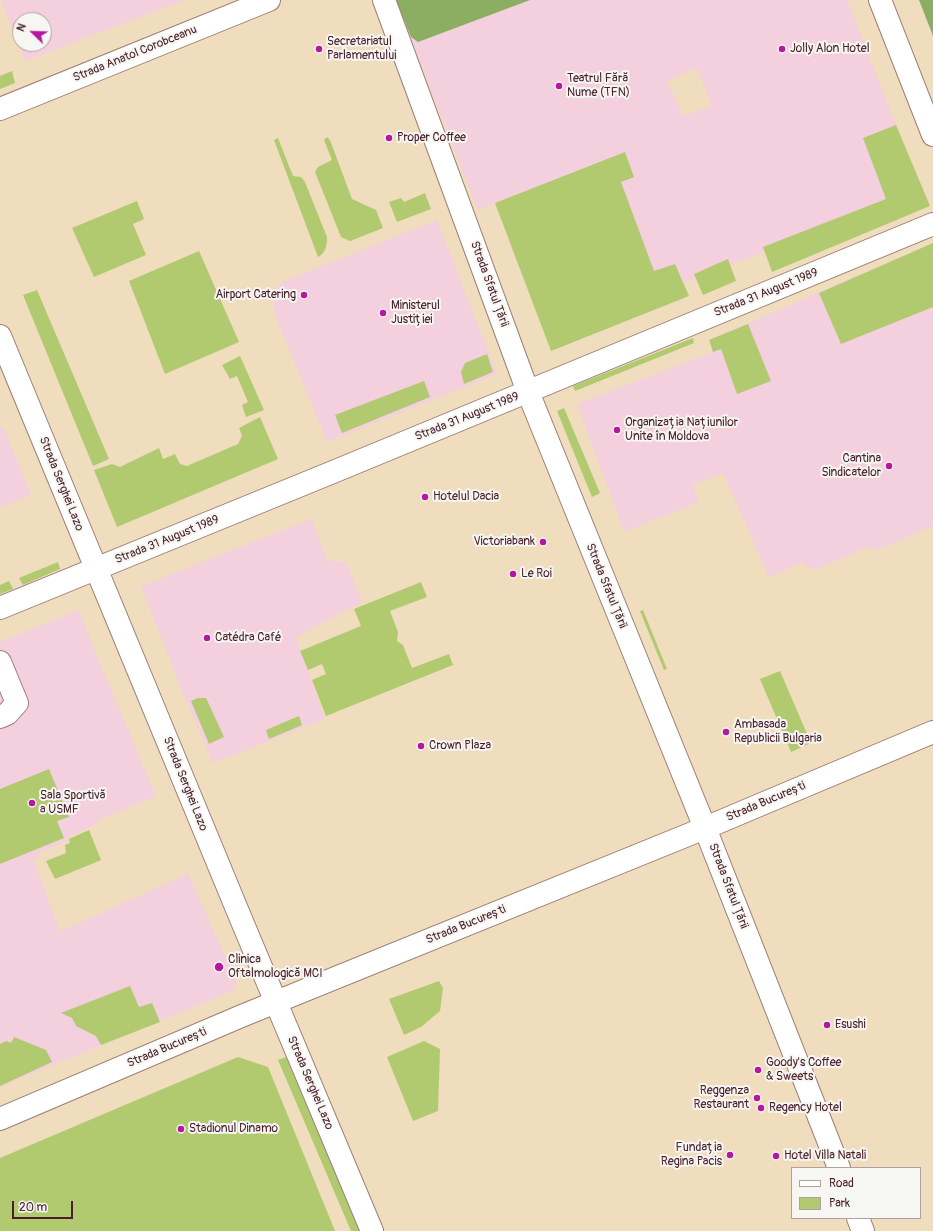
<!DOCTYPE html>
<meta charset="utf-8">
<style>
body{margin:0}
#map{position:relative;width:933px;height:1231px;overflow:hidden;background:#efddbd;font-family:Pangolin,sans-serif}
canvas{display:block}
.legend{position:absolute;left:791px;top:1167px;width:130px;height:52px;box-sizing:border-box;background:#f6f6f2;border:1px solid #b1a0a2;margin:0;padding:5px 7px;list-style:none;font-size:12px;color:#4a1f2b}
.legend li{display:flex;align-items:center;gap:8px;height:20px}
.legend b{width:20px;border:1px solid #b1a0a2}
.north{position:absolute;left:12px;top:12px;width:40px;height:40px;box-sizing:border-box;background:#f6f6f2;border:1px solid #b1a0a2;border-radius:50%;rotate:293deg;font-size:11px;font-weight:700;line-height:16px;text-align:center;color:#4a1f2b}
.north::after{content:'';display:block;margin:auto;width:14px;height:18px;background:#b5179e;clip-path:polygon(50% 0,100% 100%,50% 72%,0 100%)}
.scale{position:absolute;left:12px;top:1201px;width:61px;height:18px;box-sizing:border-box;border:2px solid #4a1f2b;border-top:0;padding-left:5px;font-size:12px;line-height:14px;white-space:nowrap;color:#4a1f2b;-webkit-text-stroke:3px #f6f6f2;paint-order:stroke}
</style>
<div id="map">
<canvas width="933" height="1231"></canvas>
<ul class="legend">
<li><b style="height:5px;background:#fff"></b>Road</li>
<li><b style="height:11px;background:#b1ca70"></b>Park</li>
</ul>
<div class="north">N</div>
<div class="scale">20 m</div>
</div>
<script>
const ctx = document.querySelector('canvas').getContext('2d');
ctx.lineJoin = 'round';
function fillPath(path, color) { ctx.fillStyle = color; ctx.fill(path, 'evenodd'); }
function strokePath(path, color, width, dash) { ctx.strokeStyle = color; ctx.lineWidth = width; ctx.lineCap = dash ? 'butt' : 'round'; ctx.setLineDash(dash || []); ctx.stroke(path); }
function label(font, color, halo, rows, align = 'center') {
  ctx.font = font + ' Pangolin,sans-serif'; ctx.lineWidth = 4; ctx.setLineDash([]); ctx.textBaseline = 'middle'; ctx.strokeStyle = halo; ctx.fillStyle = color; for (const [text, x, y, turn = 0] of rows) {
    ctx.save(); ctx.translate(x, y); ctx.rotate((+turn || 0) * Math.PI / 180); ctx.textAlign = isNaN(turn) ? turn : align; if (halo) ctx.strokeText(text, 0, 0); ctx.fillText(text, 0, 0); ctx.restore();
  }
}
fillPath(new Path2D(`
 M 1,0 L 185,0 L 25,61 ZM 20,20 L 44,20 L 44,44 L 20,44 Z
 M 396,0 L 847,0 L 922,190 L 684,283 L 689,296 L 551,351 L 495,203 L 478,211 ZM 697,68 L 712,106 L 683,116 L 667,81 Z
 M 437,220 L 497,374 L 327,442 L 276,317 L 273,307 L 274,292 L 278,286 L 282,282 Z
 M 933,243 L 933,526 L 874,551 L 871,546 L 816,569 L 806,567 L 803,562 L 769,577 L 723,473 L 692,485 L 699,502 L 624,532 L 577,404 L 713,352 L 709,340 Z
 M 3,426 L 31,495 L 0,508 L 0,427 Z
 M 311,519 L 328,561 L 346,562 L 362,602 L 296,637 L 325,719 L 213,763 L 182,691 L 141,586 Z
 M 79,610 L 104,675 L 105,675 L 156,796 L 97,820 L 98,824 L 66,838 L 67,841 L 38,853 L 39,857 L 33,860 L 60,930 L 61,931 L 188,874 L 237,983 L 232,991 L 0,1087 L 0,642 Z`), '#f4cfdd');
fillPath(new Path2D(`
 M 12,71 L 15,83 L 0,89 L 0,76 Z
 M 896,125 L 930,206 L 772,272 L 763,247 L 886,199 L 863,138 Z
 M 327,137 L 330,140 L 352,199 L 376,210 L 383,228 L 350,241 L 341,237 L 315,172 L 318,167 L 332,160 L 324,140 Z
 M 278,138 L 293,176 L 301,177 L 305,182 L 327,237 C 327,245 326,253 318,257 L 274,140 Z
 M 625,152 L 634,177 L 621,182 L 654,271 L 675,264 L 689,296 L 551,351 L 495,203 Z
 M 425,193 L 431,209 L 397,222 L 389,202 L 401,198 L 404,202 Z
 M 137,201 L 144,219 L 133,224 L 146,255 L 94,277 L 72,228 Z
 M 933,243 L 933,307 L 841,344 L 819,293 Z
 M 199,251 L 239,342 L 165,374 L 129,281 Z
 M 728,259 L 736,281 L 703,295 L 694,274 Z
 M 37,290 L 109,459 L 93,466 L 23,295 Z
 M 748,324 L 771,381 L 737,394 L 721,349 L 713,352 L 709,340 Z
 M 693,338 L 694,343 L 575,391 L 573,386 Z
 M 487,354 L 493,372 L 464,384 L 461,372 L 465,363 Z
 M 240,356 L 264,410 L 246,417 L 242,405 L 248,402 L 237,376 L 230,379 L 222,365 Z
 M 424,381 L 430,397 L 342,433 L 335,415 Z
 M 564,408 L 600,493 L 592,497 L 557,411 Z
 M 260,417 L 278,459 L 117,527 L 94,470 L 112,464 L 120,467 L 159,448 L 163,459 L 175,454 L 180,464 L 187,466 L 238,444 L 242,436 L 239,428 Z
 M 58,562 L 60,569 L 23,585 L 19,578 Z
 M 9,581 L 13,589 L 0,594 L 0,585 Z
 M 421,582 L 427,597 L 390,611 L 398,632 L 397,641 L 403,645 L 412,668 L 449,654 L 453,665 L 326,716 L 312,680 L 326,674 L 322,664 L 308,670 L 300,651 L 361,626 L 354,609 Z
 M 643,610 L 667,669 L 664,670 L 640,611 Z
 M 780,671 L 811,743 L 791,752 L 760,679 Z
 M 198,698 L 206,698 L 224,737 L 209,744 L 191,701 Z
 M 299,716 L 302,725 L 269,739 L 266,730 Z
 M 49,769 L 69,817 L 57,821 L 64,838 L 0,864 L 0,789 Z
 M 89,830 L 101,860 L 55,879 L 46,861 L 66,853 L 65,845 L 70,843 L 69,839 Z
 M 439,981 L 443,988 L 440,1011 L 421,1027 L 404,1035 L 389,999 Z
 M 130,986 L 139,1007 L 152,1003 L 160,1022 L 101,1045 L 96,1036 L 76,1026 L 72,1018 L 61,1013 Z
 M 14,1037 L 46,1050 L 52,1062 L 0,1086 L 0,1044 L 6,1041 L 11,1043 Z
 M 424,1041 L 440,1049 L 438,1111 L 413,1121 L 387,1057 Z
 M 238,1057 L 268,1067 L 335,1231 L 0,1231 L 0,1158 Z
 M 286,1057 L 360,1231 L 351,1231 L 278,1060 Z`), '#b1ca70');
fillPath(new Path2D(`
 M 396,0 L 530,0 L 418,42 L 411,37 Z
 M 919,0 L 933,0 L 933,36 Z`), '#8cae62');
const street = new Path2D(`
 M 880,0 L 933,135
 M 0,109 L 269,0
 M 0,662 L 17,703 L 7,714 L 0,717`);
const secondary = new Path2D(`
 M 384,0 L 528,392 L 705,828 L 839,1168
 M 0,336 L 241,919 L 372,1231
 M 0,608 L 333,472 L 933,224
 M 0,1119 L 244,1015 L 705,828 L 933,732
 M 858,1218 L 863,1231`);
strokePath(street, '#9c7e74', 24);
strokePath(secondary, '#9c7e74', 24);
strokePath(street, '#fff', 22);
strokePath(secondary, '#fff', 22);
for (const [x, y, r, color] of [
 [319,49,4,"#b5179e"],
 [782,49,4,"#b5179e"],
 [559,86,4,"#b5179e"],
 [389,138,4,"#b5179e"],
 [304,295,4,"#b5179e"],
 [383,313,4,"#b5179e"],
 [617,430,4,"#b5179e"],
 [889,466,4,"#b5179e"],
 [425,497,4,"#b5179e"],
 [543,542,4,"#b5179e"],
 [513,574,4,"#b5179e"],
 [207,638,4,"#b5179e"],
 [726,732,4,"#b5179e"],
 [421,746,4,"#b5179e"],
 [32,803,4,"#b5179e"],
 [219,967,5,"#b5179e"],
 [827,1025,4,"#b5179e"],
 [758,1070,4,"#b5179e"],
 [757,1098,4,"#b5179e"],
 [761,1108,4,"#b5179e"],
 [181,1129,4,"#b5179e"],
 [730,1155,4,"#b5179e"],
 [776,1156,4,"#b5179e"]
]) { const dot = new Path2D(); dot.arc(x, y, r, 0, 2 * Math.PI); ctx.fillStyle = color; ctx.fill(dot); strokePath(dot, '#f6f6f2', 1.5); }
label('12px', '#4a1f2b', '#f6f6f2', [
 ["Secretariatul",327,42],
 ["Parlamentului",327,56],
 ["Jolly Alon Hotel",790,49],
 ["Teatrul Fără",567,79],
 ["Nume (TFN)",567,93],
 ["Proper Coffee",397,138],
 ["Airport Catering",296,295,"right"],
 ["Ministerul",391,306],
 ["Justiției",391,320],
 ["Organizația Națiunilor",625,423],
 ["Unite în Moldova",625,437],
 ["Cantina",881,459,"right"],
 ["Sindicatelor",881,473,"right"],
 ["Hotelul Dacia",433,497],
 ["Victoriabank",535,542,"right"],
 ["Le Roi",521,574],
 ["Catédra Café",215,638],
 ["Ambasada",734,725],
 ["Republicii Bulgaria",734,739],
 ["Crown Plaza",429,746],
 ["Sala Sportivă",40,796],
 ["a USMF",40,810],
 ["Clinica",228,960],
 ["Oftalmologică MCI",228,974],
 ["Esushi",835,1025],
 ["Goody's Coffee",766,1063],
 ["& Sweets",766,1077],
 ["Reggenza",749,1091,"right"],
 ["Restaurant",749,1105,"right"],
 ["Regency Hotel",769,1108],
 ["Stadionul Dinamo",189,1129],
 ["Fundația",722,1148,"right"],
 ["Regina Pacis",722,1162,"right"],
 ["Hotel Villa Natali",784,1156]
], 'left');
label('12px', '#4a1f2b', '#f6f6f2', [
 ["Strada Anatol Corobceanu",135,54,-22],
 ["Strada Sfatul Țării",489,284,70],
 ["Strada 31 August 1989",766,293,-22],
 ["Strada 31 August 1989",467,417,-22],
 ["Strada Serghei Lazo",61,484,68],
 ["Strada 31 August 1989",167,540,-22],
 ["Strada Sfatul Țării",606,586,68],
 ["Strada Serghei Lazo",185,784,68],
 ["Strada București",766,802,-23],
 ["Strada Sfatul Țării",728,886,69],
 ["Strada București",466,925,-22],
 ["Strada București",167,1048,-23],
 ["Strada Serghei Lazo",310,1083,67]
]);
</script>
